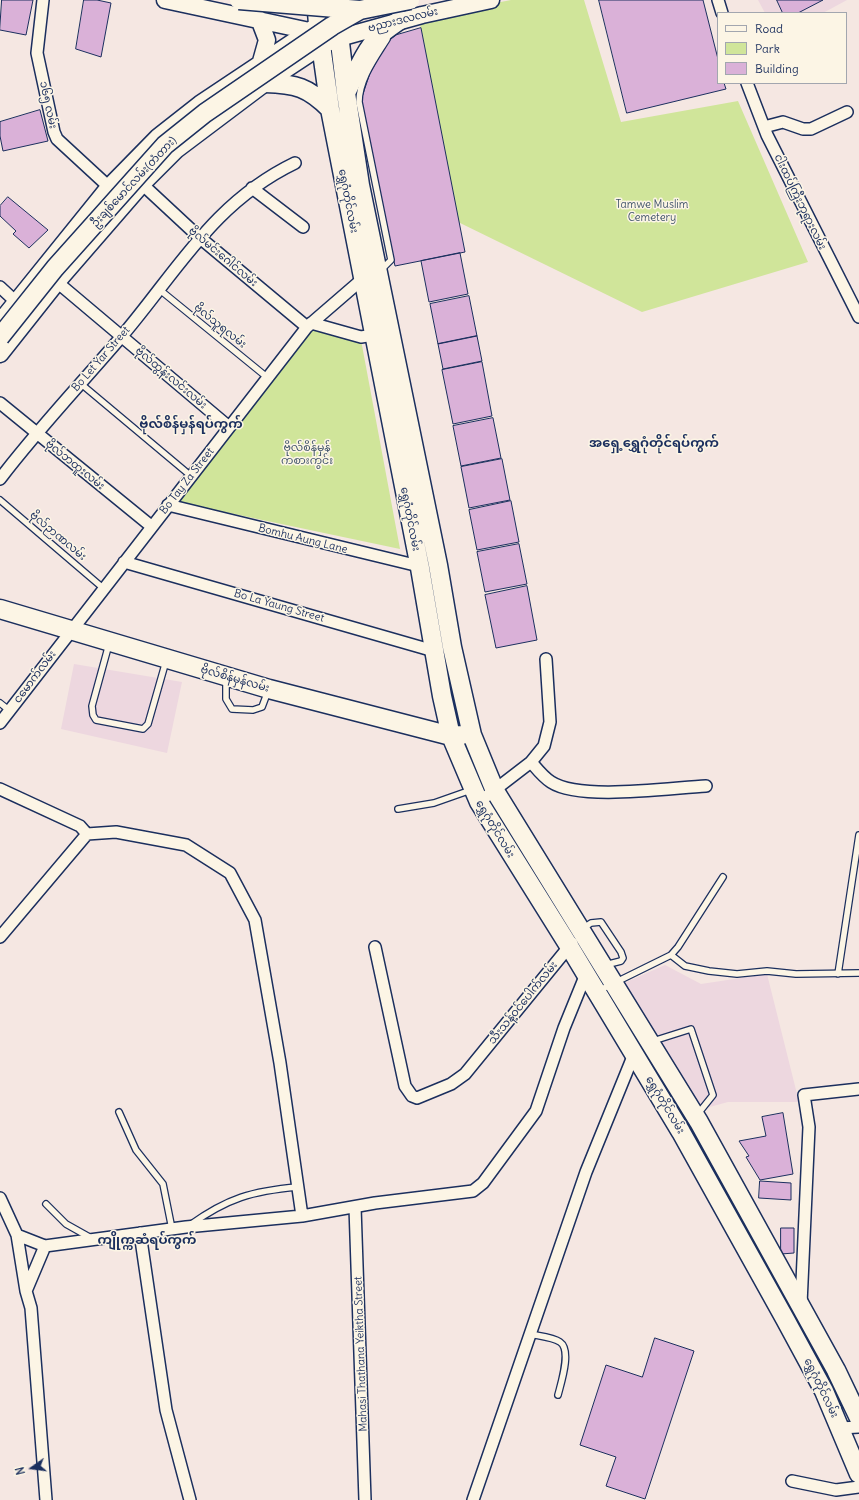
<!DOCTYPE html>
<meta charset="utf-8">
<style>
body{margin:0}
#map{position:relative;width:859px;height:1500px;overflow:hidden;background:#f5e7e2;font-family:Delius,sans-serif}
canvas{display:block}
.legend{position:absolute;left:717px;top:12px;width:130px;height:72px;box-sizing:border-box;background:#fcf5e5;border:1px solid #a2a6af;margin:0;padding:5px 7px;list-style:none;font-size:12px;color:#1b2f5e}
.legend li{display:flex;align-items:center;gap:8px;height:20px}
.legend b{width:20px;border:1px solid #a2a6af}
.north{position:absolute;left:12px;top:1448px;width:40px;height:40px;-webkit-text-stroke:3px #fcf5e5;paint-order:stroke;rotate:256deg;font-size:11px;font-weight:700;line-height:16px;text-align:center;color:#1b2f5e}
.north::after{content:'';display:block;margin:auto;width:14px;height:18px;background:#1b2f5e;clip-path:polygon(50% 0,100% 100%,50% 72%,0 100%)}
</style>
<div id="map">
<canvas width="859" height="1500"></canvas>
<ul class="legend">
<li><b style="height:5px;background:#fcf5e5"></b>Road</li>
<li><b style="height:11px;background:#d0e59a"></b>Park</li>
<li><b style="height:11px;background:#dab1d8"></b>Building</li>
</ul>
<div class="north">N</div>
</div>
<script>
const ctx = document.querySelector('canvas').getContext('2d');
ctx.lineJoin = 'round';
function fillPath(path, color) { ctx.fillStyle = color; ctx.fill(path, 'evenodd'); }
function strokePath(path, color, width, dash) { ctx.strokeStyle = color; ctx.lineWidth = width; ctx.lineCap = dash ? 'butt' : 'round'; ctx.setLineDash(dash || []); ctx.stroke(path); }
function label(font, color, halo, rows, align = 'center') {
  ctx.font = font + ' Delius,"Noto Sans Myanmar",sans-serif'; ctx.lineWidth = 3; ctx.setLineDash([]); ctx.textBaseline = 'middle'; ctx.strokeStyle = halo; ctx.fillStyle = color; for (const [text, x, y, turn = 0] of rows) {
    ctx.save(); ctx.translate(x, y); ctx.rotate((+turn || 0) * Math.PI / 180); ctx.textAlign = isNaN(turn) ? turn : align; if (halo) ctx.strokeText(text, 0, 0); ctx.fillText(text, 0, 0); ctx.restore();
  }
}
fillPath(new Path2D(`
 M 758,0 L 847,0 L 823,13 L 765,13 Z
 M 74,664 L 182,682 L 167,753 L 61,729 Z
 M 665,965 L 701,984 L 767,974 L 799,1102 L 728,1102 L 695,1111 L 622,984 Z`), '#edd7df');
fillPath(new Path2D(`
 M 511,0 L 584,0 L 621,122 L 738,101 L 808,262 L 642,312 L 458,222 L 419,18 Z
 M 312,328 L 361,340 L 400,549 L 177,502 Z`), '#d0e59a');
const building = new Path2D(`
 M 2,0 L 33,0 L 26,35 L 0,30 Z
 M 84,0 L 97,0 L 111,3 L 101,57 L 76,49 Z
 M 599,0 L 703,0 L 718,59 L 718,83 L 724,83 L 726,89 L 627,113 Z
 M 777,0 L 823,0 L 798,13 L 783,13 Z
 M 421,28 L 465,252 L 395,266 L 361,100 L 370,73 L 388,41 L 396,35 Z
 M 40,110 L 48,141 L 3,151 L 0,136 L 0,122 Z
 M 8,197 L 48,230 L 29,248 L 13,234 L 16,231 L 0,216 L 0,206 Z
 M 460,253 L 468,294 L 429,302 L 421,261 Z
 M 469,296 L 477,336 L 438,344 L 430,304 Z
 M 477,336 L 482,361 L 443,369 L 438,344 Z
 M 482,362 L 492,416 L 453,424 L 442,370 Z
 M 493,418 L 501,458 L 461,466 L 453,426 Z
 M 502,459 L 510,500 L 469,508 L 461,467 Z
 M 511,501 L 519,542 L 477,550 L 469,510 Z
 M 519,544 L 527,584 L 485,592 L 477,552 Z
 M 527,586 L 537,640 L 496,648 L 485,595 Z
 M 783,1113 L 793,1174 L 760,1180 L 746,1157 L 749,1156 L 739,1141 L 766,1136 L 762,1117 Z
 M 760,1181 L 791,1183 L 791,1200 L 759,1198 Z
 M 781,1228 L 794,1228 L 794,1253 L 781,1254 Z
 M 655,1338 L 694,1351 L 645,1499 L 606,1486 L 616,1457 L 580,1445 L 606,1365 L 642,1377 Z`);
fillPath(building, '#dab1d8');
strokePath(building, '#1b2f5e', 1);
const service = new Path2D(`
 M 381,270 L 391,260 L 359,102 C 359,79 376,57 387,39
 M 160,290 L 268,378
 M 80,383 L 191,476
 M 0,500 L 103,588
 M 109,644 L 92,706 L 93,715 L 96,720 L 143,729 L 148,724 L 166,661
 M 226,679 L 226,699 L 232,709 L 253,710 L 262,707 L 268,691
 M 0,703 L 10,711
 M 398,809 L 434,803 L 471,790
 M 582,929 L 591,923 L 601,922 L 621,952 L 623,958 L 621,961 L 605,965
 M 671,955 L 685,966 L 709,971 L 737,974 L 767,971 L 796,974 L 859,973
 M 838,974 L 859,835
 M 598,991 L 671,955 L 678,947 L 723,877
 M 653,1041 L 691,1029 L 713,1095 L 697,1115
 M 119,1112 L 136,1150 L 163,1184 L 172,1229
 M 46,1204 L 66,1224 L 91,1238
 M 190,1225 C 228,1198 252,1191 298,1187
 M 530,1334 C 539,1336 553,1337 560,1342 C 572,1350 561,1383 558,1395`);
const minor = new Path2D(`
 M 43,0 L 37,53 L 54,132 L 57,139 L 109,187
 M 718,0 L 722,13
 M 747,83 L 767,135 L 859,317
 M 764,127 L 783,122 L 803,129 L 811,129 L 847,112
 M 142,184 L 199,237 L 307,327
 M 252,188 L 303,227
 M 57,282 L 229,427
 M 0,287 L 15,301
 M 311,323 L 361,337 L 380,334
 M 0,403 L 151,526
 M 0,479 C 38,429 81,384 122,336 C 178,270 214,202 295,163
 M 168,505 L 423,567
 M 124,562 L 434,651
 M 0,723 L 307,327 L 366,276
 M 531,762 C 537,769 543,777 551,782 C 580,801 669,788 706,786
 M 0,789 L 80,826 L 87,834 L 116,832 L 186,845 L 230,873 L 255,920 L 280,1063 L 302,1216
 M 479,802 L 531,762 L 544,746 L 550,722 L 546,659
 M 0,937 L 87,834
 M 375,947 L 405,1086 L 412,1096 L 417,1098 L 451,1084 L 465,1074 L 572,943
 M 0,1198 L 17,1235 L 26,1291 L 31,1308 L 46,1500
 M 355,1207 L 365,1500
 M 140,1233 L 166,1410 L 190,1500
 M 17,1235 L 45,1246 L 186,1227 L 302,1216 L 375,1203 L 473,1191 L 483,1183 L 536,1111 L 564,1028 L 586,974
 M 26,1291 L 45,1246
 M 801,1304 L 809,1127 L 804,1095 L 859,1089
 M 840,1428 L 859,1427
 M 792,1481 L 836,1490 L 859,1487
 M 473,1500 L 586,1172 L 634,1054`);
const secondary = new Path2D(`
 M 165,0 L 314,32
 M 259,19 L 267,40 L 260,65
 M 0,322 L 109,187 L 158,137 L 200,104 L 329,18
 M 0,354 L 57,282 L 142,184 L 176,150 L 265,83 L 321,46 L 339,38 L 422,15 L 491,0`);
const primary = new Path2D(`
 M 316,0 L 318,24 L 330,109 L 420,568 L 442,696 L 451,736 L 479,802 L 569,946 L 681,1132 L 785,1319 L 824,1391 L 859,1474
 M 336,9 L 346,93 L 360,185 L 438,565 L 452,647 L 472,735 L 495,791 L 699,1122 L 836,1370 L 859,1418
 M 265,83 C 296,84 308,87 330,109
 M 346,93 C 356,73 364,52 379,36 C 385,30 393,25 400,20
 M 0,609 L 269,689 L 451,736 L 462,735`);
strokePath(service, '#1b2f5e', 8);
strokePath(minor, '#1b2f5e', 14);
strokePath(secondary, '#1b2f5e', 19);
strokePath(primary, '#1b2f5e', 21);
strokePath(service, '#fcf5e5', 5.5);
strokePath(minor, '#fcf5e5', 11);
strokePath(secondary, '#fcf5e5', 16);
strokePath(primary, '#fcf5e5', 18);
const primaryBridge = new Path2D(`
 M 239,0 L 360,10
 M 0,337 L 55,268 L 165,145 L 205,113 L 332,26 L 360,10 L 410,0`);
strokePath(primaryBridge, '#1b2f5e', 21, []);
strokePath(primaryBridge, '#fcf5e5', 18);
label('11px', '#1b2f5e', '#fcf5e5', [
 ["ဗညားဒလလမ်း",403,20,-14],
 ["၁၆၅ လမ်း",48,105,78],
 ["ဦးချစ်မောင်လမ်း(တံတား)",134,182,-47],
 ["ရွှေဂုံတိုင်လမ်း",348,201,79],
 ["ငါးထပ်ကြီးဘုရားလမ်း",800,202,64],
 ["ဗိုလ်မင်းဂေါင်လမ်း",223,257,40],
 ["ဗိုလ်သူရလမ်း",220,326,39],
 ["Bo Let Yar Street",101,359,-49],
 ["ဗိုလ်ထွန်းလင်းလမ်း",171,378,40],
 ["ဗိုလ်ဘထူးလမ်း",75,465,39],
 ["Bo Tay Za Street",187,481,-52],
 ["ရွှေဂုံတိုင်လမ်း",410,519,79],
 ["ဗိုလ်ဉာဏလမ်း",58,536,40],
 ["Bomhu Aung Lane",303,539,14],
 ["Bo La Yaung Street",279,606,16],
 ["ငမောက်လမ်း",35,677,-53],
 ["ဗိုလ်စိန်မှန်လမ်း",235,679,16],
 ["ရွှေဂုံတိုင်လမ်း",495,829,59],
 ["သီးသန့်ဝင်ပေါက်လမ်း",523,1003,-51],
 ["ရွှေဂုံတိုင်လမ်း",665,1105,59],
 ["Mahasi Thathana Yeiktha Street",361,1354,-92],
 ["ရွှေဂုံတိုင်လမ်း",821,1388,64]
]);
label('11px', '#3f536a', '#fcf5e5', [
 ["Tamwe Muslim",652,205],
 ["Cemetery",652,218],
 ["ဗိုလ်စိန်မှန်",307,448],
 ["ကစားကွင်း",307,461]
]);
label('bold 13px', '#1b2f5e', '#fcf5e5', [
 ["ဗိုလ်စိန်မှန်ရပ်ကွက်",191,424],
 ["အရှေ့ရွှေဂုံတိုင်ရပ်ကွက်",654,443],
 ["ကျိုက္ကဆံရပ်ကွက်",147,1240]
]);
</script>
